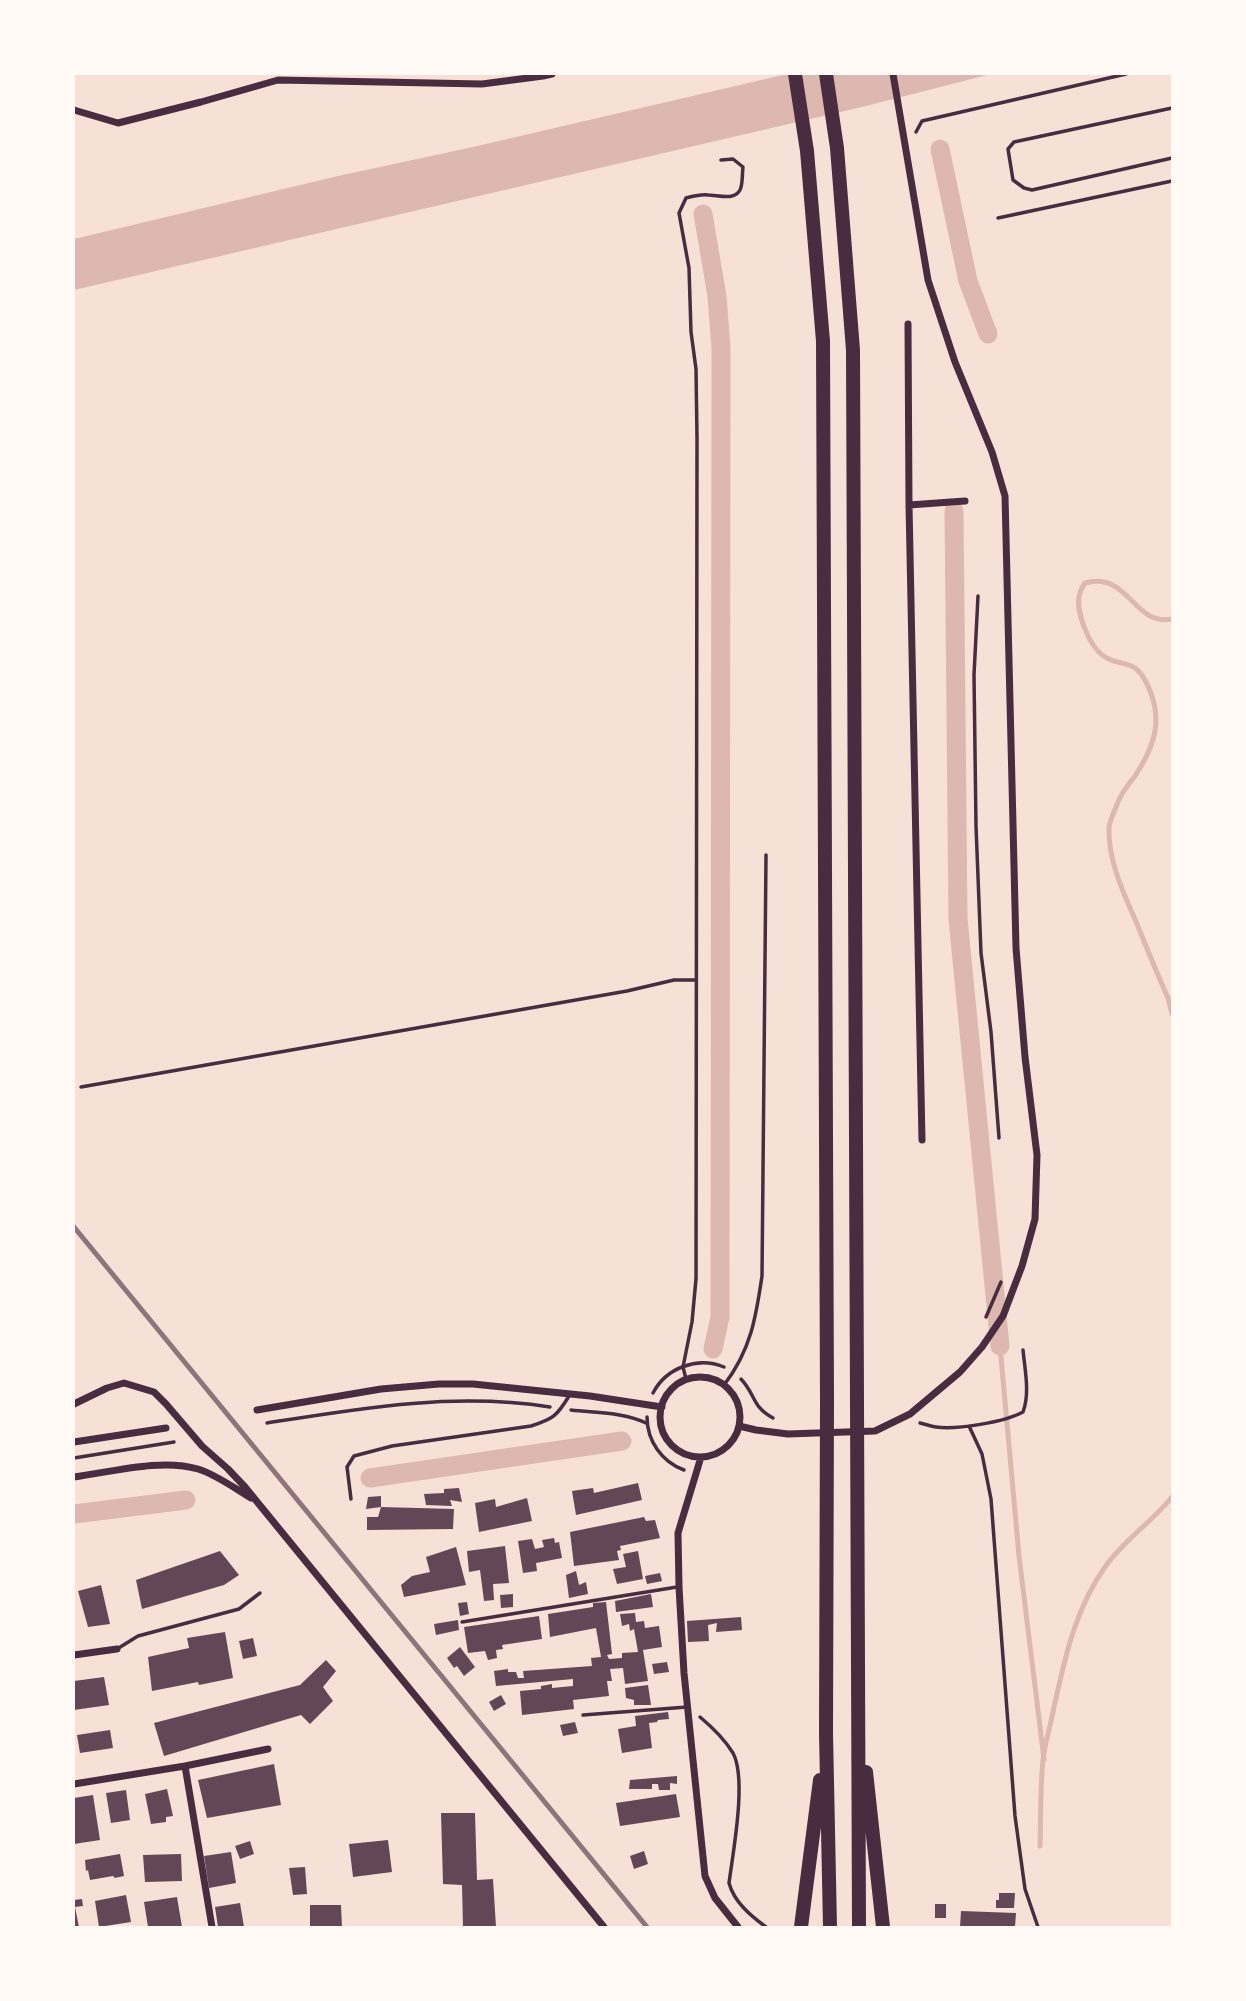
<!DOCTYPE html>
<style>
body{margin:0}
#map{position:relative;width:1246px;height:2001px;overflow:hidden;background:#f7e1d7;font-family:"DM Sans",sans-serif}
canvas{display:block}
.frame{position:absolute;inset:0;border:75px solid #fffaf5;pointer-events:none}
</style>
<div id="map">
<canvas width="1246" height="2001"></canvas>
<div class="frame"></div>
</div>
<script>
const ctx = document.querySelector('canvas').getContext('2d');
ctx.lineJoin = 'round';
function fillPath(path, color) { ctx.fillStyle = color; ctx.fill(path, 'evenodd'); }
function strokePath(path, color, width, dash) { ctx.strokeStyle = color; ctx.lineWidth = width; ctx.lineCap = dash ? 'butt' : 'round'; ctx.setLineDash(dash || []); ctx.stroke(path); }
fillPath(new Path2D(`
 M 787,74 L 991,74 L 862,107 L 74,290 L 74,239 L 338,176 L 473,147 Z`), '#dcb8b0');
strokePath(new Path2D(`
 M 1172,619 C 1134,627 1129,571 1085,583 C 1083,586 1081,589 1080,593 C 1074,610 1090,650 1107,658 C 1124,667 1134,659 1146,682 C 1164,717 1156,744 1135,776 C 1128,785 1122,792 1118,802 C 1115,810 1110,819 1109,828 C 1108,861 1124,894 1137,924 C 1147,949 1157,973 1168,998 L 1172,1014
 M 1000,1346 L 1019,1556 L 1044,1759
 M 1040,1846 C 1041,1817 1040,1788 1043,1760 C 1045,1742 1051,1724 1054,1707 C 1065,1658 1075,1609 1105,1567 C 1124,1540 1152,1522 1172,1497`), '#dcb8b0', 5);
strokePath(new Path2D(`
 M 940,149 L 968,281 L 988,334
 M 703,214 L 717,296 L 721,348 L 720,1317 L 713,1349
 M 954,511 L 958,919 L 1000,1346
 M 370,1478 L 622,1441
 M 74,1514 L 186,1500`), '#dcb8b0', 19);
fillPath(new Path2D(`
 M 638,1483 L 642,1500 L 576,1515 L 572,1491 L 593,1488 L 594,1493 Z
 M 459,1488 L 462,1502 L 450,1500 L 452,1506 L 426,1505 L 424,1494 L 444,1493 L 444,1489 Z
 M 381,1496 L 381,1507 L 366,1509 L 368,1497 Z
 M 527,1498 L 532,1521 L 479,1532 L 475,1503 L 495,1499 L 496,1507 Z
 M 381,1507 L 454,1509 L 453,1529 L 367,1530 L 367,1517 L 378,1517 Z
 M 644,1517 L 646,1521 L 655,1520 L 660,1538 L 620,1546 L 621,1550 L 617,1551 L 619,1560 L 574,1566 L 570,1532 Z
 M 554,1538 L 555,1543 L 559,1542 L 562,1558 L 536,1563 L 537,1571 L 523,1573 L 518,1541 L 532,1539 L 535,1549 L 544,1547 L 542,1540 Z
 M 505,1546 L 509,1583 L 493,1584 L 494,1600 L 484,1601 L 480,1570 L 469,1572 L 467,1551 Z
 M 456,1547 L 466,1585 L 404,1597 L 401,1585 L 412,1576 L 430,1572 L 426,1557 Z
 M 220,1551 L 239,1575 L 224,1585 L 142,1609 L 136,1580 Z
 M 638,1551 L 643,1579 L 617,1584 L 613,1569 L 626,1567 L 623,1554 Z
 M 576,1571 L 579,1585 L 586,1582 L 588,1594 L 569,1598 L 566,1575 Z
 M 660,1573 L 662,1581 L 647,1584 L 645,1576 Z
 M 101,1585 L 110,1624 L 88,1627 L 78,1591 Z
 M 513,1594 L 513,1607 L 501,1608 L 500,1595 Z
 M 651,1594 L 653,1607 L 616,1612 L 615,1601 Z
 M 467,1602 L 469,1614 L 460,1616 L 458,1603 Z
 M 606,1602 L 612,1654 L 607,1655 L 609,1659 L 622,1658 L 622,1653 L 638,1652 L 634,1629 L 630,1631 L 629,1624 L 622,1626 L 620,1614 L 635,1613 L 636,1622 L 644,1621 L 645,1628 L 659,1626 L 662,1647 L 643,1650 L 648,1681 L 625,1684 L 623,1668 L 610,1669 L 612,1681 L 607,1681 L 609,1696 L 573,1700 L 574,1709 L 522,1715 L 520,1691 L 541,1689 L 541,1686 L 552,1684 L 552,1688 L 573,1686 L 573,1679 L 496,1686 L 494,1671 L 508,1669 L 508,1672 L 516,1672 L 518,1678 L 524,1678 L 523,1671 L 592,1666 L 591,1658 L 601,1657 L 596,1628 L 550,1637 L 548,1614 L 593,1607 L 593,1603 Z
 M 539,1616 L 542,1639 L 502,1645 L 503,1649 L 496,1650 L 497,1658 L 488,1660 L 485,1651 L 468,1653 L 464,1627 Z
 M 741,1617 L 742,1630 L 716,1632 L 717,1623 L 708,1625 L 709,1641 L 688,1642 L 687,1621 Z
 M 458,1620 L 459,1630 L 436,1635 L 434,1624 Z
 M 225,1632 L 233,1678 L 199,1685 L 198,1682 L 152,1691 L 148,1657 L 189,1648 L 187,1638 Z
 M 253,1638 L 257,1656 L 243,1659 L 239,1641 Z
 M 460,1647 L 475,1667 L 464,1676 L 457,1666 L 454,1668 L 447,1658 Z
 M 326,1660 L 336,1671 L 323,1687 L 333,1701 L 310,1724 L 301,1715 L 164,1756 L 154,1723 L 300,1685 Z
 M 667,1662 L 669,1672 L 654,1674 L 652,1664 Z
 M 104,1677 L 109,1705 L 74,1710 L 74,1681 Z
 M 648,1685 L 651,1705 L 634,1705 L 634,1700 L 626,1698 L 625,1688 Z
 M 501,1695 L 506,1704 L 494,1711 L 489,1702 Z
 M 668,1712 L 669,1719 L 658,1720 L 657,1722 L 649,1723 L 652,1748 L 622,1753 L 618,1729 L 636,1726 L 635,1716 Z
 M 575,1722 L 578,1733 L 563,1736 L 560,1725 Z
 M 110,1730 L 113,1748 L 80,1753 L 77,1735 Z
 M 274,1764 L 281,1805 L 207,1818 L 198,1780 Z
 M 677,1776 L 677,1784 L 670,1783 L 670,1790 L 659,1790 L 658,1784 L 652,1784 L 652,1789 L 629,1789 L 630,1780 Z
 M 167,1789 L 173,1816 L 166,1817 L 166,1822 L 151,1824 L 145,1794 Z
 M 126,1790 L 130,1820 L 111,1823 L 106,1793 Z
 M 676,1794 L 680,1817 L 620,1826 L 616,1803 Z
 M 93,1795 L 100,1840 L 74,1844 L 74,1798 Z
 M 441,1813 L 475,1813 L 477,1880 L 493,1879 L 496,1927 L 463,1927 L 462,1885 L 443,1884 Z
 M 388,1840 L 392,1872 L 353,1877 L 349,1844 Z
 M 250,1841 L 254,1854 L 240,1859 L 235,1846 Z
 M 644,1851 L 648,1864 L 634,1869 L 630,1856 Z
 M 231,1852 L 236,1883 L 209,1888 L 204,1856 Z
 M 120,1854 L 124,1876 L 115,1878 L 113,1876 L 90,1880 L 88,1870 L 86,1871 L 85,1860 Z
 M 181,1854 L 182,1881 L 145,1882 L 143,1855 Z
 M 305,1867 L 307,1894 L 293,1895 L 289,1868 Z
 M 999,1893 L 1015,1893 L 1014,1908 L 996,1908 L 996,1900 L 999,1900 Z
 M 126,1895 L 131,1922 L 99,1927 L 95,1901 Z
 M 177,1897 L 182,1927 L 148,1927 L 144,1902 Z
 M 82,1899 L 83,1906 L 75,1907 L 79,1927 L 74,1927 L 74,1900 Z
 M 240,1903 L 244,1927 L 218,1927 L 215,1907 Z
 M 935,1904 L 946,1904 L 946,1918 L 935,1918 Z
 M 310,1905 L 341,1905 L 342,1927 L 310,1927 Z
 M 961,1911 L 1016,1913 L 1015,1927 L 960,1927 Z`), '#644757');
strokePath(new Path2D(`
 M 916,132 L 922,121 L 1126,74
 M 998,218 L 1172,181
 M 978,596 L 974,675 L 976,826 L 981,953 L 991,1032 L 999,1138
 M 81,1087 L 627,991 L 674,980 L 696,980
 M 986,1317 L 1001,1282
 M 686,1379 L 683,1367 L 692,1322 L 696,1279 L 697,438 L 696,369 L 691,332 L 689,268 L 679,213 L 686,198 C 694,196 701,194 708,195 C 718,195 734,201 740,190 C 743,184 742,174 743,167 L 733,159 L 721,160
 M 741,1379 C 756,1395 752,1407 773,1418
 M 653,1393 C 666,1368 697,1356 724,1367
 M 571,1410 C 595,1413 624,1412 646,1423
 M 647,1417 C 647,1441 662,1462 684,1470
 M 267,1423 C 361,1408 455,1392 550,1407
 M 920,1423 C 925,1424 930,1426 936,1427 C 956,1430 1005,1422 1023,1412 C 1030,1393 1025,1371 1023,1350
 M 969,1426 L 982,1454 L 991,1499 L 1015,1816 L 1025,1889 L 1038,1927
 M 74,1458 L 174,1442
 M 700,1717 C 712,1727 725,1740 733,1753 C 747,1779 733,1852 729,1883 C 734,1902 751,1916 766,1927`), '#4a2c40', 3.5);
strokePath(new Path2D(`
 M 1172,108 L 1014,142 L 1008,149 L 1013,180 L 1024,188 L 1032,190 L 1172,158
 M 724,1385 C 751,1350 756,1317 762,1276 L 766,855
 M 351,1499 L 347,1467 L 354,1456 L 392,1446 L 531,1426 C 553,1419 557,1416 569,1396
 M 462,1622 L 677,1587
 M 117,1649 L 138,1636 L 239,1609 L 260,1593
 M 583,1715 L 687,1707`), '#4a2c40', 3.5);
strokePath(new Path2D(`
 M 74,110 L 118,123 L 201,102 L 278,80 L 482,84 L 543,76 L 552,74
 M 908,324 L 909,505 L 922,1140
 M 909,505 L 965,501
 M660 1417a40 40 0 1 1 80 0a40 40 0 1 1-80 0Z
 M 74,1404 L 107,1388 L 124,1383 L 154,1392 L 166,1404 L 202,1446 L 228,1469 L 245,1487 L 604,1927
 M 257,1410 L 381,1389 L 439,1384 L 473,1384 L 590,1396 L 662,1407
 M 739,1426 L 756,1430 L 788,1434 L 875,1431 L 910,1414 L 960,1372 L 982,1347 L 1003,1316 L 1022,1266 L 1035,1219 L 1037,1155 L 1025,1057 L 1016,948 L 1005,496 L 992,452 L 955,362 L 928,280 L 893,74
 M 74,1442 L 166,1428
 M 701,1457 L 678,1533 L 679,1587 L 684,1673 L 705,1876 L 715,1898 L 738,1927
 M 74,1477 C 112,1472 161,1458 198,1469 C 217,1475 234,1488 251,1498
 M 74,1655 L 117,1649
 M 185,1766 L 212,1927
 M 74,1784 L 185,1766 L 268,1749`), '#4a2c40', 7);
strokePath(new Path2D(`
 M 795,74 L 807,151 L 823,341 L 827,1400 L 826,1733 L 830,1927
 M 826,74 L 837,148 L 853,350 L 859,1927
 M 866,1772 L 883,1927
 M 801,1927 L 820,1780`), '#4a2c40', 14);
strokePath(new Path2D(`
 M 74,1227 L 647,1927`), '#8f747c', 5);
</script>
